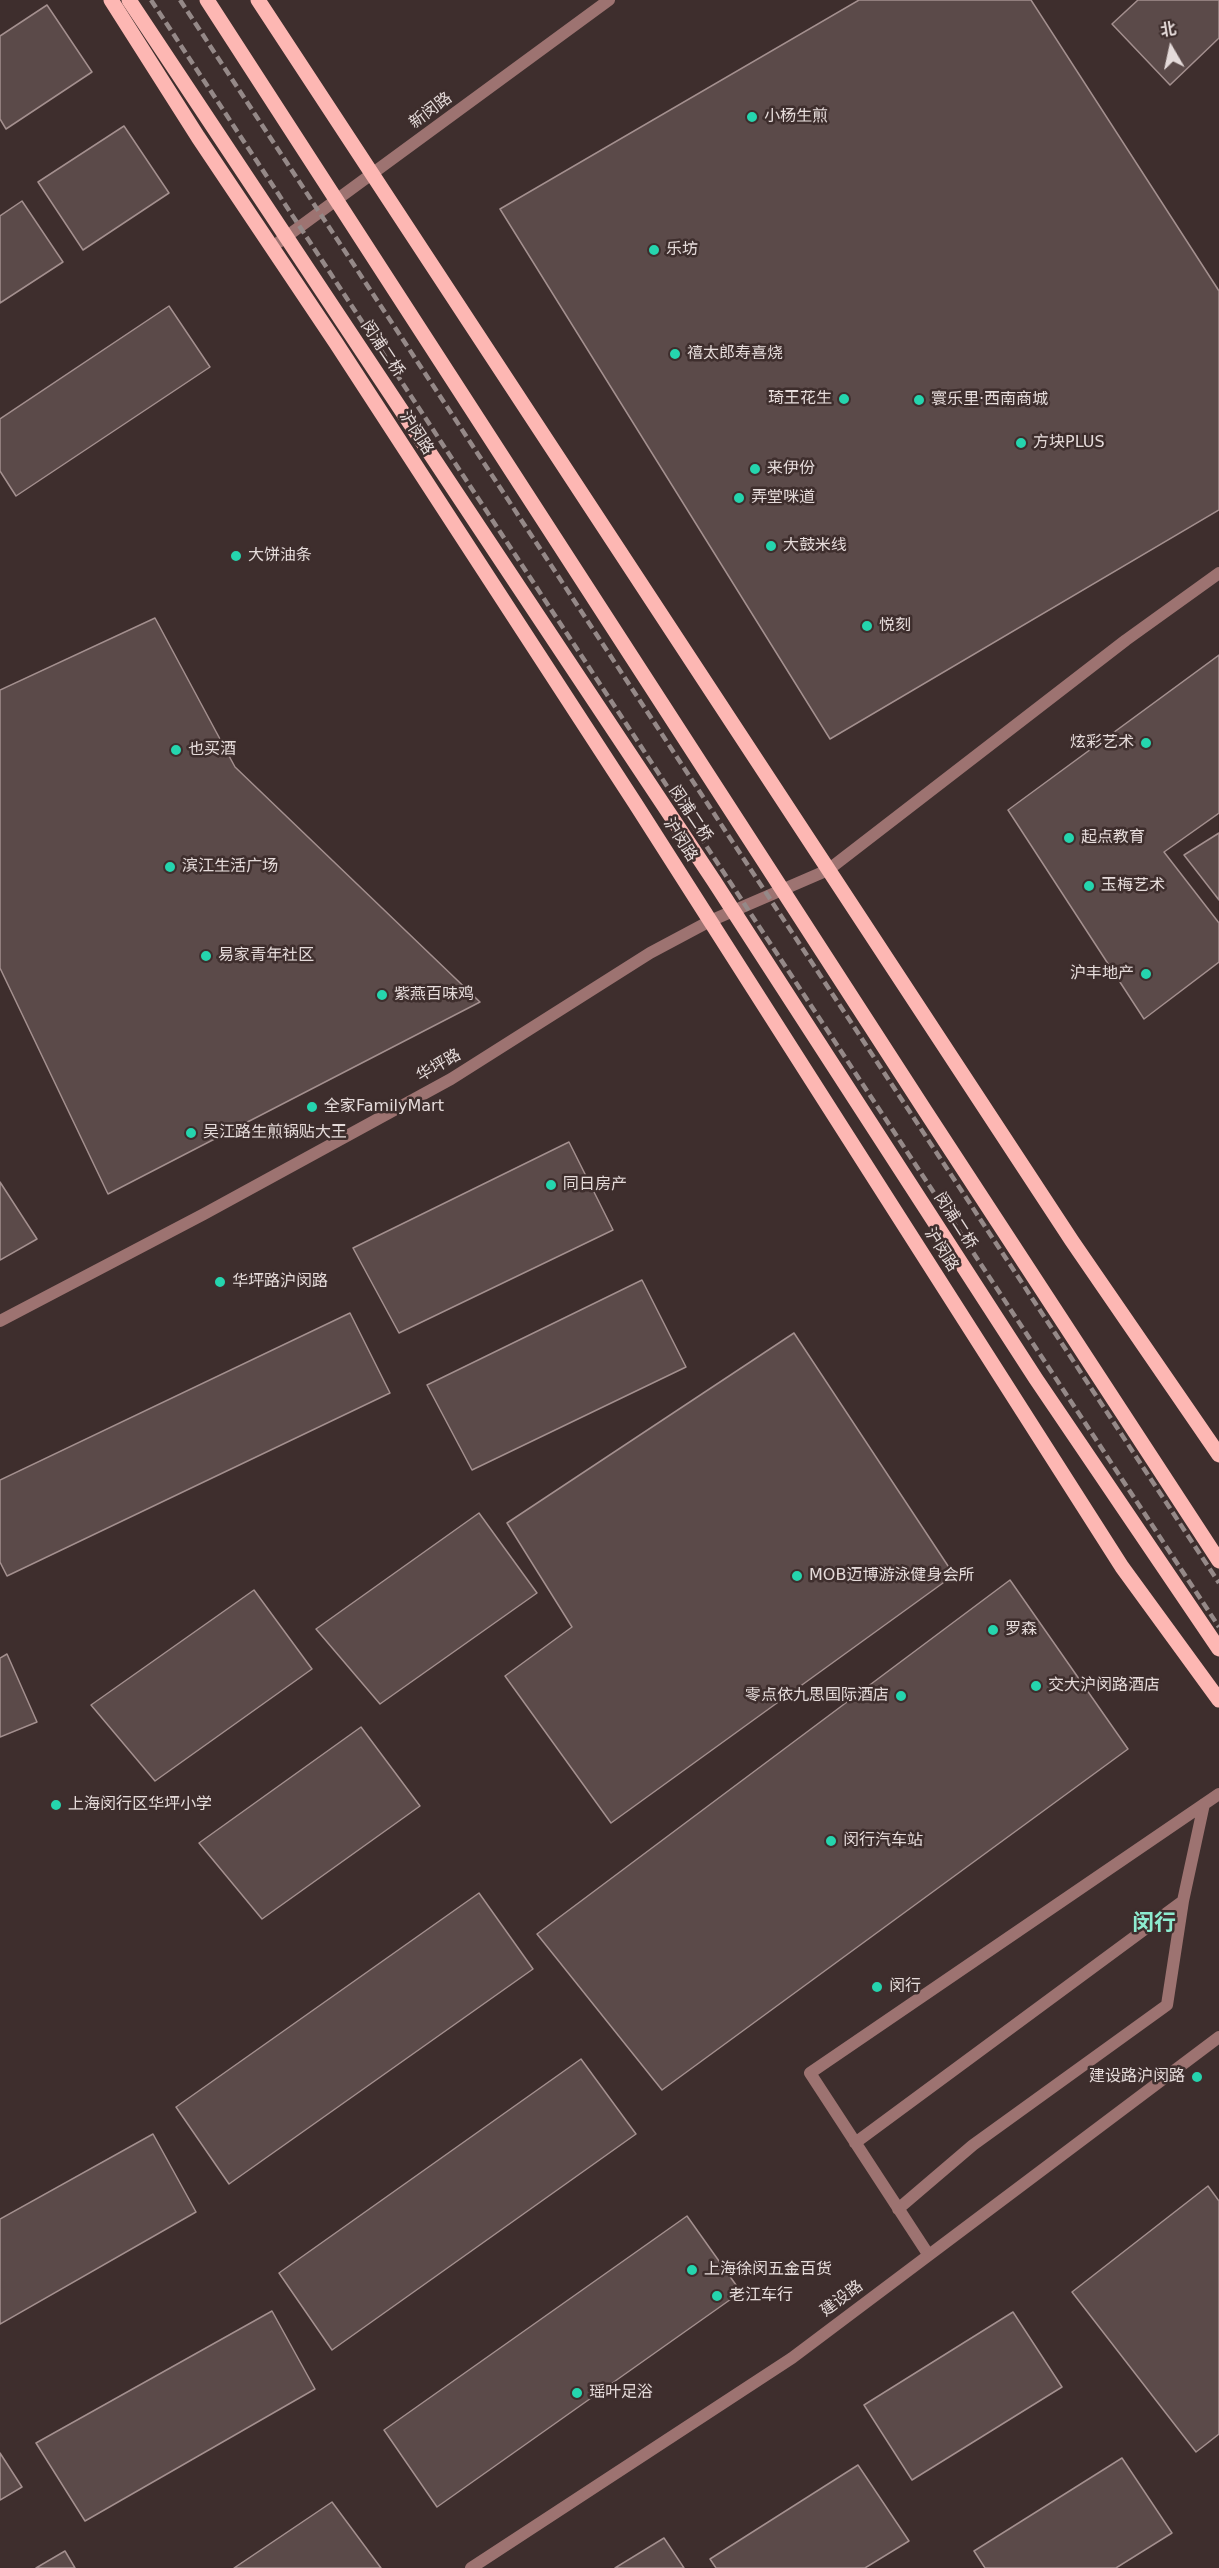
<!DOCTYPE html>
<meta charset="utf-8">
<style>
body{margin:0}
#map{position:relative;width:1219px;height:2568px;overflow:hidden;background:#3e2e2d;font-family:"DejaVu Sans","Noto Sans SC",sans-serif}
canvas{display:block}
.north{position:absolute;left:1141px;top:18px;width:60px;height:60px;-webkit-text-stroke:4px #3e2e2d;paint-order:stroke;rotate:351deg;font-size:16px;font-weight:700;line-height:24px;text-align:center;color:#e5dbda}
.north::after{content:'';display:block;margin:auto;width:21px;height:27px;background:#e5dbda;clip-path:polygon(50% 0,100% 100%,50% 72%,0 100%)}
</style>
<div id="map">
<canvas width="1219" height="2568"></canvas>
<div class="north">北</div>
</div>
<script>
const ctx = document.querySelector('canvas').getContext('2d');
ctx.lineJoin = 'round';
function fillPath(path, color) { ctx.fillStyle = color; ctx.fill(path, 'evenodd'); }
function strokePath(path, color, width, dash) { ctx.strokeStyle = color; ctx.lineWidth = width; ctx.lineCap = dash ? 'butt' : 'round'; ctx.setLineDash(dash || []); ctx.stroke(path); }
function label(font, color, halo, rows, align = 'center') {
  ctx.font = font + ' "DejaVu Sans","Noto Sans SC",sans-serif'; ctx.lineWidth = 5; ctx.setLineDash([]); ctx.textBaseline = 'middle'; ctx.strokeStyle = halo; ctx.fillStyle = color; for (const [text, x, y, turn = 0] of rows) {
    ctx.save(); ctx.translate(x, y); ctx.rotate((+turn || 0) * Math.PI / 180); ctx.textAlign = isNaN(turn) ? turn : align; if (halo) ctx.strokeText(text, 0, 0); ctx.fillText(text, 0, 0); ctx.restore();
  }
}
const building = new Path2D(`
 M 859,0 L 1031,0 L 1219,291 L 1219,510 L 830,739 L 500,209 Z
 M 1138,0 L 1219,0 L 1219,38 L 1170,85 L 1112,24 Z
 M 47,5 L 92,72 L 6,129 L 0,119 L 0,36 Z
 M 124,126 L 169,193 L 83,250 L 38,182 Z
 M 22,201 L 63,262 L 0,303 L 0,216 Z
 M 169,306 L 210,367 L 16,496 L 0,471 L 0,419 Z
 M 155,618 L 235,767 L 480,1002 L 108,1194 L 0,968 L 0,690 Z
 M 1219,655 L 1219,813 L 1164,852 L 1219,923 L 1219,962 L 1144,1019 L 1008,810 Z
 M 1219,833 L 1219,900 L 1184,855 Z
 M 569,1142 L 613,1230 L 399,1333 L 353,1248 Z
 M 0,1182 L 37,1239 L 0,1260 Z
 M 642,1280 L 686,1367 L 472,1470 L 427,1385 Z
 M 350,1313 L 390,1393 L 7,1576 L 0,1562 L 0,1480 Z
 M 794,1333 L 954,1575 L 611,1823 L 505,1676 L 572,1627 L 507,1523 Z
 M 479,1513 L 537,1593 L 380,1704 L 316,1629 Z
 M 1010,1580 L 1128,1749 L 662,2090 L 537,1934 Z
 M 254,1590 L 312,1669 L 155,1781 L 91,1705 Z
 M 7,1654 L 37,1722 L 0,1737 L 0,1658 Z
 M 361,1727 L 420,1806 L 262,1919 L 199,1843 Z
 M 479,1893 L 533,1969 L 229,2184 L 176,2107 Z
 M 581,2059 L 636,2134 L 332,2350 L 279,2273 Z
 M 153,2134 L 196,2212 L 0,2324 L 0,2219 Z
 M 1208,2186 L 1219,2201 L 1219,2434 L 1196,2452 L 1072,2292 Z
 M 687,2216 L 741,2292 L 437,2507 L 384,2430 Z
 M 272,2311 L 315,2389 L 85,2521 L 36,2443 Z
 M 1013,2312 L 1062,2387 L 912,2480 L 864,2405 Z
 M 0,2453 L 22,2487 L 0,2500 Z
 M 1122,2458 L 1172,2533 L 1116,2568 L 985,2568 L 974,2551 Z
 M 858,2465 L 909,2541 L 865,2568 L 716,2568 L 710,2559 Z
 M 332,2502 L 381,2568 L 234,2568 Z
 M 664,2538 L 684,2568 L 615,2568 Z
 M 65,2551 L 75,2568 L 36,2568 Z`);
fillPath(building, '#5b4a49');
strokePath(building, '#a4908f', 1.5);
strokePath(new Path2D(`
 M 855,2143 L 1183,1901
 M 898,2209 L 973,2145 L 1167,2005 L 1183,1901 L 1204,1804
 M 928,2254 L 810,2073 L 1219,1794`), '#9d7371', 12);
strokePath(new Path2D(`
 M 279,242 L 609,0
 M 828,870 L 1126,640 L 1219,573`), '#9d7371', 12);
strokePath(new Path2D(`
 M 0,1321 L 204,1214 L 451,1079 L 650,953 L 710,921 L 828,870
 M 471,2568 L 792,2358 L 1219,2037`), '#9d7371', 12);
strokePath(new Path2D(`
 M 111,0 L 198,137 L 336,343 L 635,803 L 1122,1567 L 1219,1700
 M 258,0 L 1072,1241 L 1219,1455`), '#fdb7b3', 15);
strokePath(new Path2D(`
 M 151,0 L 1219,1627
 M 180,0 L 1219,1583`), '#958988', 4.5, [9, 4.5]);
strokePath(new Path2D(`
 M 129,0 L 714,881 L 1036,1379 L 1219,1649
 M 207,0 L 926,1112 L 1219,1561`), '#fdb7b3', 15);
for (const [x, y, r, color] of [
 [752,117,6,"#25d5ae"],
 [654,250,6,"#25d5ae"],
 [675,354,6,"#25d5ae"],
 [844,399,6,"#25d5ae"],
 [919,400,6,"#25d5ae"],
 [1021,443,6,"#25d5ae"],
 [755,469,6,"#25d5ae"],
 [739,498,6,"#25d5ae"],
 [771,546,6,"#25d5ae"],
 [236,556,6,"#25d5ae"],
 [867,626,6,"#25d5ae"],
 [1146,743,6,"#25d5ae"],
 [176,750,6,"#25d5ae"],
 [1069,838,6,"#25d5ae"],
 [170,867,6,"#25d5ae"],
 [1089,886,6,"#25d5ae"],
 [206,956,6,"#25d5ae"],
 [1146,974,6,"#25d5ae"],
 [382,995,6,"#25d5ae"],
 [312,1107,6,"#25d5ae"],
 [191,1133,6,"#25d5ae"],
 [551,1185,6,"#25d5ae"],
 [220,1282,6,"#25d5ae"],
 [797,1576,6,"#25d5ae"],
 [993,1630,6,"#25d5ae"],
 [1036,1686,6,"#25d5ae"],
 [901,1696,6,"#25d5ae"],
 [56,1805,6,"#25d5ae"],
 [831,1841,6,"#25d5ae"],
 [877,1987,6,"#25d5ae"],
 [1197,2077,6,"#25d5ae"],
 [692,2270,6,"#25d5ae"],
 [717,2296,6,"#25d5ae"],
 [577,2393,6,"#25d5ae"]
]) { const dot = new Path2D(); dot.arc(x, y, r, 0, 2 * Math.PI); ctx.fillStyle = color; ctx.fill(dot); strokePath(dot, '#3e2e2d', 2); }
label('16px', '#e5dbda', '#3e2e2d', [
 ["新闵路",431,111,-37],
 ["闵浦二桥",382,349,56],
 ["沪闵路",416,433,57],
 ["闵浦二桥",690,814,56],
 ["沪闵路",680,840,57],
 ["华坪路",439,1066,-30],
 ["闵浦二桥",955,1221,57],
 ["沪闵路",941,1250,57],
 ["建设路",842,2299,-37]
]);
label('16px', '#e5dbda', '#3e2e2d', [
 ["小杨生煎",764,117],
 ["乐坊",666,250],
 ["禧太郎寿喜烧",687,354],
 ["琦王花生",832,399,"right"],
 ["寰乐里·西南商城",931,400],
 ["方块PLUS",1033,443],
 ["来伊份",767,469],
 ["弄堂咪道",751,498],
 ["大鼓米线",783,546],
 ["大饼油条",248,556],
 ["悦刻",879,626],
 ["炫彩艺术",1134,743,"right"],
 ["也买酒",188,750],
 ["起点教育",1081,838],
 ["滨江生活广场",182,867],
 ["玉梅艺术",1101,886],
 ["易家青年社区",218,956],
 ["沪丰地产",1134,974,"right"],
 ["紫燕百味鸡",394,995],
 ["全家FamilyMart",324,1107],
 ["吴江路生煎锅贴大王",203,1133],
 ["同日房产",563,1185],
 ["华坪路沪闵路",232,1282],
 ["MOB迈博游泳健身会所",809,1576],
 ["罗森",1005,1630],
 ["交大沪闵路酒店",1048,1686],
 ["零点依九思国际酒店",889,1696,"right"],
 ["上海闵行区华坪小学",68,1805],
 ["闵行汽车站",843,1841],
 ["闵行",889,1987],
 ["建设路沪闵路",1185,2077,"right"],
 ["上海徐闵五金百货",704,2270],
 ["老江车行",729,2296],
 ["瑶叶足浴",589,2393]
], 'left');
label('bold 22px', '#8decd0', '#3e2e2d', [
 ["闵行",1154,1924]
]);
</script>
